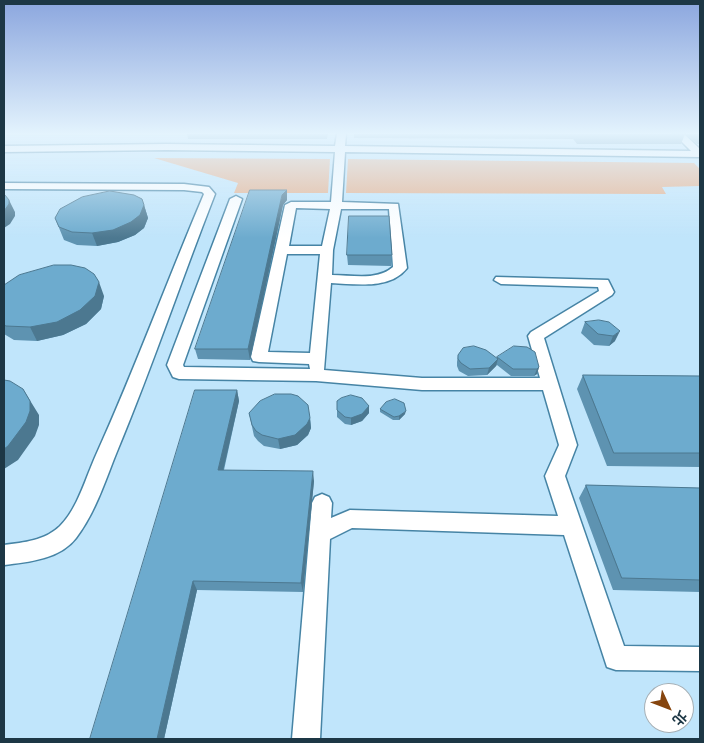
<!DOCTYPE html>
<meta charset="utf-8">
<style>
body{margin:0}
#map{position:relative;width:704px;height:743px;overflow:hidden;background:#c0e5fb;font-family:"Source Sans 3","Noto Sans TC",sans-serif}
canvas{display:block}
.frame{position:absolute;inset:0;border:5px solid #1d3745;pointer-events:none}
.north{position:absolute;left:644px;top:683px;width:50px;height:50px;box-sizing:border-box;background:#fff;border:1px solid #a5afb5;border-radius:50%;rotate:133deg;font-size:14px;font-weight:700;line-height:20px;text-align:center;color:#1d3745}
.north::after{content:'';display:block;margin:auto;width:18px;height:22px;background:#86450e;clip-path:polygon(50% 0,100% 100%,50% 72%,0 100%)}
</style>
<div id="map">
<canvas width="704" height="743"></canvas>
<div class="frame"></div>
<div class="north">北</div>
</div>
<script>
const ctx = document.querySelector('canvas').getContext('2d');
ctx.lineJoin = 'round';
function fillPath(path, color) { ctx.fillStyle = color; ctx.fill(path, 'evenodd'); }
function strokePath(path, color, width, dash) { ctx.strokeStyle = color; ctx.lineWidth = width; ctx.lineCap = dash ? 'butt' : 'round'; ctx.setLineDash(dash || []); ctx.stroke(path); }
fillPath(new Path2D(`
 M 154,158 L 330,159 L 328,193 L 234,193 L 238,183 Z
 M 348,159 L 694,163 L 700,169 L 700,186 L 662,187 L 666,194 L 346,193 Z`), '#e6b08c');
const minor = new Path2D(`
 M 337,134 L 346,134 L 345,146 L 691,151 L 674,134 L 684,134 L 700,149 L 700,157 L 345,152 L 342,202 L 398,204 L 407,268 C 390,290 356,284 331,283 L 324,370 L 422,378 L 540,378 L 528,336 L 531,332 L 599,291 L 598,287 L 501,284 L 494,280 L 496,277 L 608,280 L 614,292 L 612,295 L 544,338 L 577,445 L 565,476 L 624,646 L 700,647 L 700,671 L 616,670 L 607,667 L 564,535 L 352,528 L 330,539 L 320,739 L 292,739 L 312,503 L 315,497 L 322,494 L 329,497 L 332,503 L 331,518 L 350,510 L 558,516 L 545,476 L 559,445 L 543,390 L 422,390 L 316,381 L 179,379 L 173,377 L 167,365 L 230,199 L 236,196 L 242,199 L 183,365 L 184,367 L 310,369 L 309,364 L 259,362 L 253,361 L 251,357 L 285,205 L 291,202 L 331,202 L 335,152 L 166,150 L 4,152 L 4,146 L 166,144 L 335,146 ZM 296,208 L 330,209 L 322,246 L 289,246 ZM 341,209 L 389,209 L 393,267 C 377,281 352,275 332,275 L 333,250 ZM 287,254 L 320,254 L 310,353 L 268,352 Z
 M 4,183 L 184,184 L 209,187 L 215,194 C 182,278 153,365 118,449 C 106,478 96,512 76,538 C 60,559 29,562 4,565 L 4,545 C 25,542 44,541 60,526 C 78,508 86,477 96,455 C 135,369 167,281 204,194 L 202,192 L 184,190 L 4,189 Z`);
strokePath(minor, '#4684a5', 3);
fillPath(minor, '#fff');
fillPath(new Path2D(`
 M 187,134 L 328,134 L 327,139 L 188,139 Z
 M 354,134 L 685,134 L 681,144 L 577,144 L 573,139 L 354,138 Z
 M 686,134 L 700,134 L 700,144 L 697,144 Z
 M 287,190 L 287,200 L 283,205 L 250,360 L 198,359 L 195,349 Z
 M 144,205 L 148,218 L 144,228 L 135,235 L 118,242 L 97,246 L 77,245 L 64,240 L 55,218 Z
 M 347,255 L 392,255 L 391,266 L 348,265 Z
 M 4,285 L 104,296 L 101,309 L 86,324 L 63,335 L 37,341 L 14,340 L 4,334 Z
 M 585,322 L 609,322 L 615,341 L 609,346 L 594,345 L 581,333 Z
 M 458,355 L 496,358 L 497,357 L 539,367 L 537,374 L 534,376 L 511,376 L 497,365 L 487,375 L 468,376 L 459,371 L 457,366 L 457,362 Z
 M 583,375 L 700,376 L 700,467 L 607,466 L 577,389 Z
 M 237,390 L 239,401 L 224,470 L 314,481 L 303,592 L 197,590 L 164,739 L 90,739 Z
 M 369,406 L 369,413 L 362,421 L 351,425 L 345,424 L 337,417 L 337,410 Z
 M 380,409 L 405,414 L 399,420 L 393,420 L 380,412 Z
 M 249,413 L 310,418 L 311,428 L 308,435 L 297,445 L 280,449 L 264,446 L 258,441 L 254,436 Z
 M 586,485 L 700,488 L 700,592 L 613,590 L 579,498 Z`), '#5e93b1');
fillPath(new Path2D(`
 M 287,190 L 287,200 L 283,205 L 250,360 L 248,349 L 282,195 Z
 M 9,200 L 15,212 L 15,216 L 10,224 L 4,228 L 4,211 Z
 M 144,205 L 148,218 L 144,228 L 135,235 L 118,242 L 97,246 L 92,233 Z
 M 99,282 L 104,296 L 101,309 L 86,324 L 63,335 L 37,341 L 30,327 Z
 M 620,331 L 615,341 L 609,346 L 613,336 Z
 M 498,359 L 496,366 L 487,375 L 489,368 Z
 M 539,367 L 537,374 L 534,376 L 537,369 Z
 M 23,389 L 39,415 L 39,425 L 35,436 L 18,460 L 4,469 L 4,449 Z
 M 237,390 L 239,401 L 221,480 L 218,470 Z
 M 369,406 L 369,413 L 362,421 L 351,425 L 351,418 Z
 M 406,411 L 405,414 L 399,420 L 399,416 Z
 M 310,418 L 311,428 L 308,435 L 297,445 L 280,449 L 278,439 Z
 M 313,471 L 314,481 L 303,592 L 301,583 Z
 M 193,581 L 197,590 L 164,739 L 157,739 Z`), '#4c7890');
const building = new Path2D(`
 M 250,190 L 287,190 L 282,195 L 248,349 L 195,349 Z
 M 110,191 L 134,195 L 142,199 L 144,205 L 140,215 L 131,222 L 113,230 L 92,233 L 72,232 L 59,227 L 55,218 L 60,209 L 82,197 Z
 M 4,194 L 5,195 L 9,200 L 9,204 L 4,211 Z
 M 349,216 L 389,216 L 392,255 L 347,255 Z
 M 54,265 L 71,265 L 85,268 L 94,274 L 99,282 L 95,296 L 80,310 L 57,322 L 30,327 L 6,326 L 4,325 L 4,285 L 19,275 Z
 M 599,320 L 609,322 L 620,331 L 613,336 L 598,334 L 585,322 Z
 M 474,346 L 486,350 L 498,359 L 489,368 L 470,369 L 461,363 L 458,359 L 458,355 L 463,348 Z
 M 514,346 L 527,347 L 535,352 L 539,367 L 537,369 L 513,369 L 497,357 Z
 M 583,375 L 700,376 L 700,453 L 614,453 Z
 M 4,380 L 10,381 L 23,389 L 30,401 L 30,411 L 26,422 L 8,446 L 4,449 Z
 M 195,390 L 237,390 L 218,470 L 313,471 L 301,583 L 193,581 L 157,739 L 90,739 Z
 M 275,394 L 291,394 L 298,396 L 308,405 L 310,418 L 307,424 L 295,435 L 278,439 L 262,435 L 256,431 L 252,425 L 249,413 L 260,401 Z
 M 351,395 L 362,398 L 369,406 L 362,414 L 351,418 L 345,417 L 337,410 L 337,401 L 341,398 Z
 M 395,399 L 404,403 L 406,411 L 399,416 L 394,417 L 380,409 L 386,402 Z
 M 586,485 L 700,488 L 700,580 L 622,578 Z`);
fillPath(building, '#6dabce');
strokePath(building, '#4c7890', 1);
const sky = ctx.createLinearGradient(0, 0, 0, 238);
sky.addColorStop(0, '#8ba6de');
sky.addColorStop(0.56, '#e3f3fd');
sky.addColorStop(1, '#e3f3fd00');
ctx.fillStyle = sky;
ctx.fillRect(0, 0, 704, 238);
</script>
